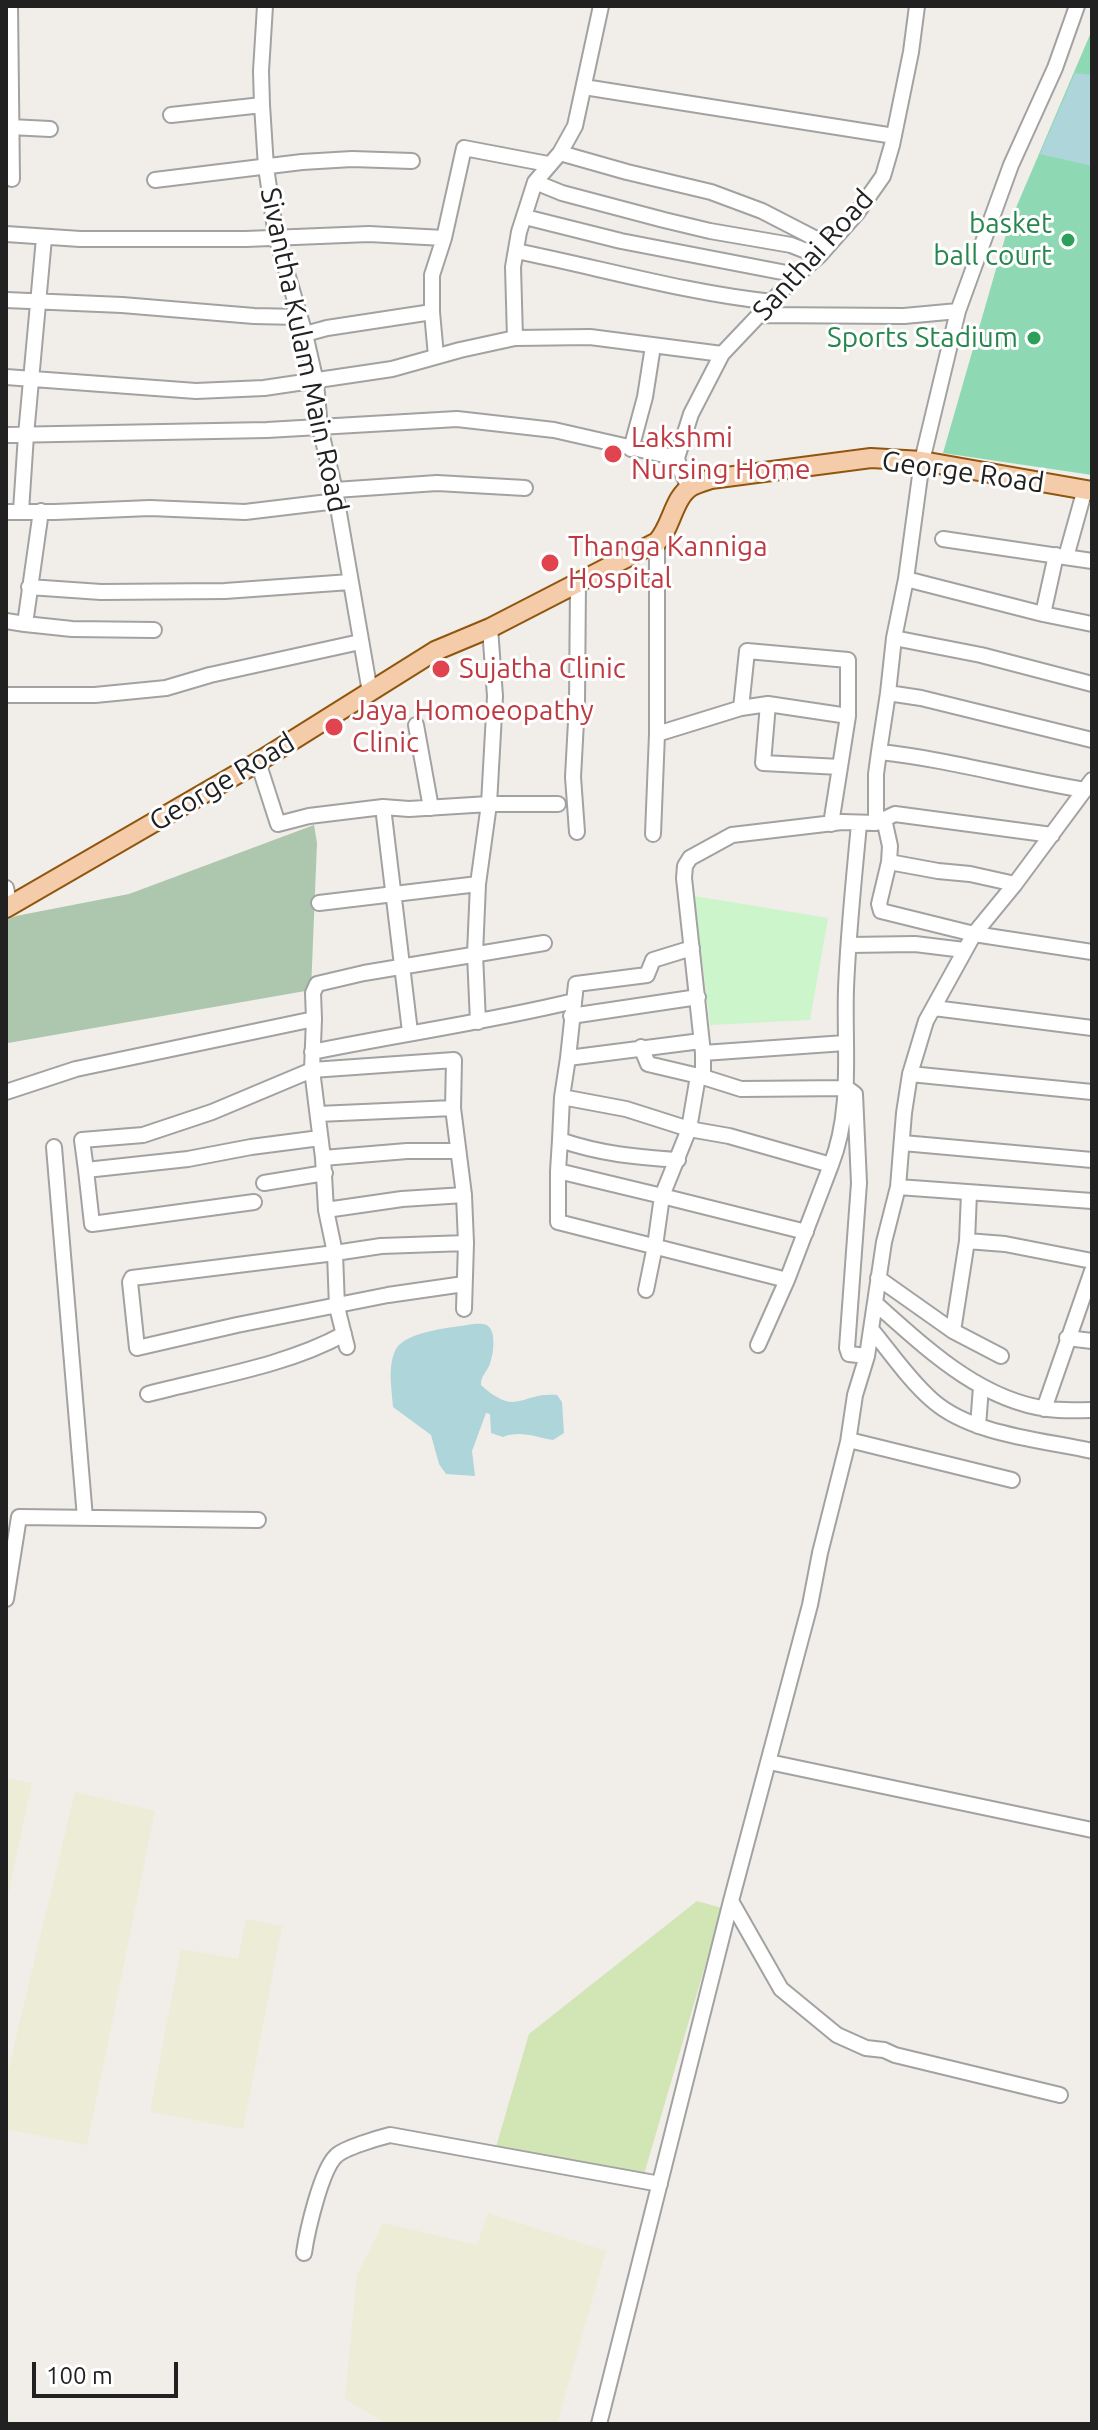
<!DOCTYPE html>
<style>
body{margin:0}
#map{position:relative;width:1098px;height:2430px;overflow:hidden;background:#f1ede9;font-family:Ubuntu,sans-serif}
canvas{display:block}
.frame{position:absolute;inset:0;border:8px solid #212121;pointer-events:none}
.scale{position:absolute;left:32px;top:2362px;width:146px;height:36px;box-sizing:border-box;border:4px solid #212121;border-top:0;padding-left:10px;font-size:24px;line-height:28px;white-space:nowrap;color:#212121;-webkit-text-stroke:6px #fff;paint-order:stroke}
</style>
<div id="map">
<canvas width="1098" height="2430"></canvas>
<div class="frame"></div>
<div class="scale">100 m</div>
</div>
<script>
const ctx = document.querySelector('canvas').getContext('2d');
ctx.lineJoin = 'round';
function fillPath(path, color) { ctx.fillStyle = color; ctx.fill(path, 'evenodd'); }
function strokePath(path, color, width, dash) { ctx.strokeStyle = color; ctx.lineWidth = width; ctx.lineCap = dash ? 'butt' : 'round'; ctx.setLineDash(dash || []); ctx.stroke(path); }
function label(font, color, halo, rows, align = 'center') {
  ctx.font = font + ' Ubuntu,sans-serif'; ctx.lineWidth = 6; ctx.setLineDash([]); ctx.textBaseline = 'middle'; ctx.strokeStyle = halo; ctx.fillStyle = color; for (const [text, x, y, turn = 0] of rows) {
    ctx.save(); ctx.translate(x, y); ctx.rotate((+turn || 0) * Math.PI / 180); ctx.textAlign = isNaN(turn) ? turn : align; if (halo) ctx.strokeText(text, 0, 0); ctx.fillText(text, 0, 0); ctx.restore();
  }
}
fillPath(new Path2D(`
 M 6,1778 L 32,1783 L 6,1904 Z
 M 75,1792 L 155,1811 L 87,2145 L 6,2129 L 6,2079 Z
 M 246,1919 L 282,1926 L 243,2129 L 150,2112 L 181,1949 L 238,1959 Z
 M 488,2213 L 606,2251 L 557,2424 L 387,2424 L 345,2399 L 357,2275 L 383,2223 L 477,2245 Z`), '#edecd6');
fillPath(new Path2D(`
 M 697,1901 L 722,1908 L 640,2188 L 496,2147 L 529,2034 Z`), '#d2e5b4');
fillPath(new Path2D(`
 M 314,825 L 317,843 L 311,990 L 8,1043 L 6,1032 L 6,920 L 16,916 L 129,894 Z`), '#acc7ad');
fillPath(new Path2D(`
 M 694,896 L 828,918 L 810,1020 L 710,1025 Z`), '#ccf5cb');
fillPath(new Path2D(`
 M 1092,30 L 1092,475 L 943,453 L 1009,224 Z`), '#8ed8b3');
fillPath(new Path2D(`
 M 1075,73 L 1092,75 L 1092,166 L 1040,154 Z
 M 474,1324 C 478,1324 484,1323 488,1326 C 497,1333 493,1357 489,1366 C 485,1374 481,1376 481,1385 C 517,1418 520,1392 557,1395 L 562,1402 L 564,1433 L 553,1440 C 536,1437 519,1430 503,1437 L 491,1433 L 490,1414 L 486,1413 L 472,1451 L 475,1476 L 446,1474 L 439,1464 L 431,1435 L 393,1407 C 392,1389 387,1366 396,1349 C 406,1331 455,1327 474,1324 Z`), '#add5da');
const minor = new Path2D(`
 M 10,6 L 12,179
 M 265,6 L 261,71 L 262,105 L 266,167 L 276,236 L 305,334 L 316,382 L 320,428 L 335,490 L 370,692
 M 584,87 L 894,136
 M 171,115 L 262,105
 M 10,127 L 50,129
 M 560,153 L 627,172 L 711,192 L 762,211 L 828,245
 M 155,180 L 302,162 L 352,159 L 412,161
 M 535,182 L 562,193 L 664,220 L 710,231 L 791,245 L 819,256
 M 525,217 L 621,241 L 797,275
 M 6,234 L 80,239 L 246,239 L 369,234 L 444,238
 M 516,251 C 601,268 686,293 773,302
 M 6,300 L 122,305 L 254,316 L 299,317
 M 432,312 L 432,275 L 444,238 L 464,148 L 548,164
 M 759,315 L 904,316 L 958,311
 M 305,334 L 327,328 L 432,312 L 436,356
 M 515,338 L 513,267 L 519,232 L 535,182 L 560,153 L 575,126 L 601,6
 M 6,377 L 196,391 L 264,388 L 392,369 L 460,350 L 515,338 L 590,337 L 722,354
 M 6,435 L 267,430 L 457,419 L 554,430 L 677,458
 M 631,449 L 645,397 L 653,346
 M 689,487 L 680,469 L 677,458 L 691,414 L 722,354 L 797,275 L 819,256 L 857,213 L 883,176 L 892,145 L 911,52 L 917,6
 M 335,490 L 437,483 L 525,488
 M 21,511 L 26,435 L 44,238
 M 6,512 L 55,512 L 150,508 L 245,512 L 337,501
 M 943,539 L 1092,561
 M 657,542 L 657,734 L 741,708 L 768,704 L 763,763 L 840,767 L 848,716 L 848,660 L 747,651 L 741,708
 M 1066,557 L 1085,489
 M 906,579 L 1043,614 L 1092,624
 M 29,587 L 101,592 L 225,591 L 350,582
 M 1043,614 L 1056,555
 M 6,621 L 25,624 L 41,511
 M 25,624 L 72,629 L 154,630
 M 894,638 L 981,655 L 1092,684
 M 888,693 L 921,698 L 1092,740
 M 6,695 L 95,695 L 166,688 L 210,675 L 360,642
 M 768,704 L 848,716
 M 416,725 L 431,808
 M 879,752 C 948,759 1016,779 1085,790
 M 258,762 L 278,824 L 309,816 L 383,807 L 409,809 L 489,804 L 558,804
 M 383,807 L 410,1032
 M 884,819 L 890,846 L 889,862 L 879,904 L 881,911 L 974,934 L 1092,952
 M 876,823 L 895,814 L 1052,835
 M 831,824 L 840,767
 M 577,832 L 573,777 L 577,703 L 578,582
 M 653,834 L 657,734
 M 889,862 L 938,871 L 970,874 L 1015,884
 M 6,888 L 10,906
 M 319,903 L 478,884
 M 849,945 L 915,944 L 964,950
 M 934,1008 L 1092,1028
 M 571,1016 L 698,997
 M 314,1019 L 313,993 L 317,984 L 364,973 L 544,943
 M 478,1022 L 475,954 L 478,884 L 489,804 L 495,696 L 490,628
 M 641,1047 L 648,1064 L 703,1077 L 741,1089 L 847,1088 L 855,1094 L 859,1183 L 847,1348 L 849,1354 L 867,1356
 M 312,1052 C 399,1034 488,1022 574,1001
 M 703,1053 L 684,878 L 685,866 L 690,858 L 732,835 L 842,822 L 876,823 L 876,774 L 879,752 L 888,693 L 894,638 L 906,579 L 922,461 L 958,311 L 1011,165 L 1055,68 L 1077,6
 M 568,1058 L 576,984 L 647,975 L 653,960 L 692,948
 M 910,1074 L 1092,1092
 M 703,1077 L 703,1053 L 845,1043
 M 6,1092 L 76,1069 L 314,1019 L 312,1070 L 323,1158 L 326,1210 L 335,1253 L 132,1278 L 130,1282 L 137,1348 L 237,1325 L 388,1295 L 464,1284
 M 562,1097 L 626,1109 L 689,1129 L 698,1076
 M 318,1114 L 453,1108
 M 560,1140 L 558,1171 L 662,1196 L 655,1246 L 646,1290
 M 903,1143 L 1092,1160
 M 54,1147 L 85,1518
 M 323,1158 L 407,1151 L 458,1151
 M 678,1160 C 635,1157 601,1154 560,1140 L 562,1097 L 568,1058 L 701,1041
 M 86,1170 L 82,1140 L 143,1135 L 212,1112 L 312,1070 L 454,1060 L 453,1108 L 464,1195 L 466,1243 L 464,1309
 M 558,1171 L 558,1222 L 787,1280
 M 264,1183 L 325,1173
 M 898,1187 L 1092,1201
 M 254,1202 L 92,1224 L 86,1170 L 188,1159 L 251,1147 L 320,1138
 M 326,1210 L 402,1199 L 464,1195
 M 806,1232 L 662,1196 L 689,1129 L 729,1136 L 831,1165 C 853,1109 844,1049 846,989 C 848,934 854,879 859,824
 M 967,1241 L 1005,1244 L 1092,1261
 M 878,1278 L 953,1331 L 1001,1356
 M 875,1303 C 925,1347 979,1400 1048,1409 C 1063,1411 1077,1410 1092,1410
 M 871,1329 C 891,1353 909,1380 932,1400 C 971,1435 1043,1440 1092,1451
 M 953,1331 L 967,1241 L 969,1193
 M 1067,1338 L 1092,1341
 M 758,1345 L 787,1280 L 831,1165
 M 347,1347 L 337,1307 L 335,1253 L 381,1246 L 466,1243
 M 148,1394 C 212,1377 286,1366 344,1334
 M 1044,1409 L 1092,1271
 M 978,1426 L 981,1387
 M 849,1440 L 1012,1480
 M 6,1599 L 19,1517 L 258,1520
 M 769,1762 L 1092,1830
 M 731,1901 L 781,1989 L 837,2035 L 866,2048 L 884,2050 L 895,2055 L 1060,2095
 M 304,2253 C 307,2232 321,2170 336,2156 C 344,2148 378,2138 390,2135 L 660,2184
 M 599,2424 L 731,1901 L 810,1605 L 820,1553 L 848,1442 L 855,1395 L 867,1356 L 884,1242 L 898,1187 L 904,1113 L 910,1074 L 926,1021 L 974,934 L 1015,884 L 1092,780`);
const major = new Path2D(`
 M 6,908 L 258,762 L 435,651 L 490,628 L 657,542 C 672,527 673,497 692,486 C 698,483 705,481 711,479 L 871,458 L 922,461 L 1092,491`);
strokePath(minor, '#a2a2a2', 18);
strokePath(major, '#91560e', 22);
strokePath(minor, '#fff', 14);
strokePath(major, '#f4ccaa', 18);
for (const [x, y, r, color] of [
 [1068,240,8,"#2e9e5b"],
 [1034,338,8,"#2e9e5b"],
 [613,454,10,"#e0444e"],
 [550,563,10,"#e0444e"],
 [441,669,10,"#e0444e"],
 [334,727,10,"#e0444e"]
]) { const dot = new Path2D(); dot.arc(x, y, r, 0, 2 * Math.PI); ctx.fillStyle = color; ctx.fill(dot); strokePath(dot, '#fff', 3); }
label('28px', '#27864d', '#fff', [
 ["basket",1052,224],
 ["ball court",1052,256],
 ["Sports Stadium",1018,338]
], 'right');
label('28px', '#212121', '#fff', [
 ["Santhai Road",813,255,-48],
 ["Sivantha Kulam Main Road",304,350,78],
 ["George Road",963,472,8],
 ["George Road",222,782,-31]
]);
label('28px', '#be3a42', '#fff', [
 ["Lakshmi",631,438],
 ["Nursing Home",631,470],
 ["Thanga Kanniga",568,547],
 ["Hospital",568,579],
 ["Sujatha Clinic",459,669],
 ["Jaya Homoeopathy",352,711],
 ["Clinic",352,743]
], 'left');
</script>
